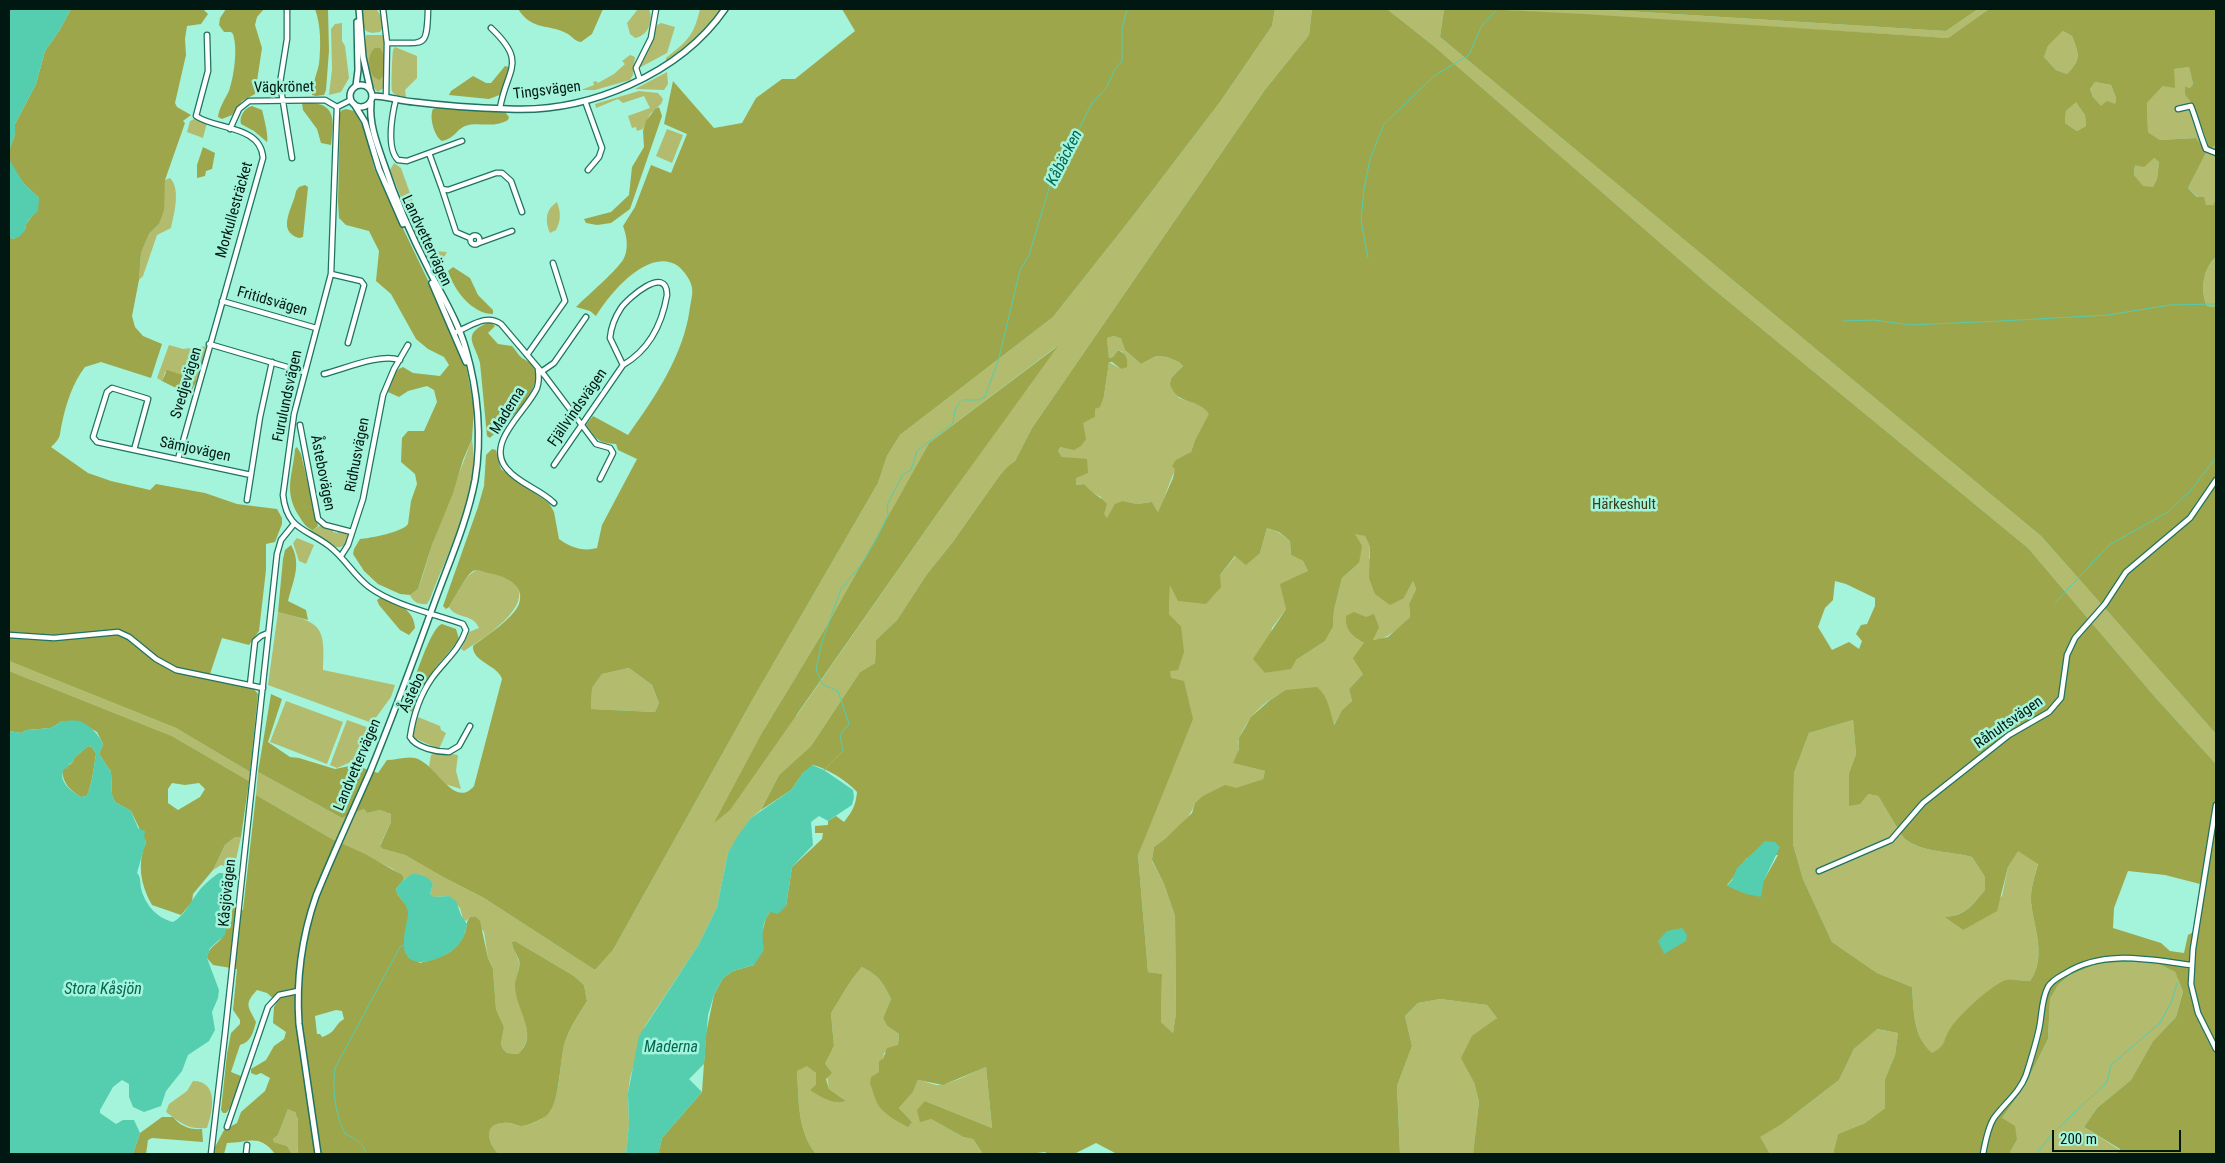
<!DOCTYPE html>
<meta charset="utf-8">
<style>
body{margin:0}
#map{position:relative;width:2225px;height:1163px;overflow:hidden;background:#a4f4dc;font-family:"Roboto Condensed",sans-serif}
canvas{display:block}
.frame{position:absolute;inset:0;border:10px solid #011812;pointer-events:none}
.scale{position:absolute;left:2052px;top:1130px;width:129px;height:22px;box-sizing:border-box;border:2px solid #011812;border-top:0;padding-left:6px;font-size:15px;line-height:18px;white-space:nowrap;color:#011812;-webkit-text-stroke:4px #a4f4dc;paint-order:stroke}
</style>
<div id="map">
<canvas width="2225" height="1163"></canvas>
<div class="frame"></div>
<div class="scale">200 m</div>
</div>
<script>
const ctx = document.querySelector('canvas').getContext('2d');
ctx.lineJoin = 'round';
function fillPath(path, color) { ctx.fillStyle = color; ctx.fill(path, 'evenodd'); }
function strokePath(path, color, width, dash) { ctx.strokeStyle = color; ctx.lineWidth = width; ctx.lineCap = dash ? 'butt' : 'round'; ctx.setLineDash(dash || []); ctx.stroke(path); }
function label(font, color, halo, rows, align = 'center') {
  ctx.font = font + ' "Roboto Condensed",sans-serif'; ctx.lineWidth = 5; ctx.setLineDash([]); ctx.textBaseline = 'middle'; ctx.strokeStyle = halo; ctx.fillStyle = color; for (const [text, x, y, turn = 0] of rows) {
    ctx.save(); ctx.translate(x, y); ctx.rotate((+turn || 0) * Math.PI / 180); ctx.textAlign = isNaN(turn) ? turn : align; if (halo) ctx.strokeText(text, 0, 0); ctx.fillText(text, 0, 0); ctx.restore();
  }
}
fillPath(new Path2D(`
 M 362,9 L 376,9 C 381,14 386,26 380,32 L 372,33 L 366,31 L 363,26 Z
 M 638,9 L 649,9 C 654,21 648,36 635,38 L 630,34 L 627,23 Z
 M 700,9 L 723,9 L 703,33 L 666,62 L 666,58 C 687,41 694,36 700,9 Z
 M 1275,9 L 1312,9 L 1309,35 L 1264,91 L 1032,428 L 1015,461 L 1008,466 L 1000,475 L 952,543 L 927,574 L 897,620 L 876,640 L 875,663 L 860,672 L 811,746 L 779,775 L 761,810 L 751,818 L 728,853 L 717,907 L 699,944 L 645,1026 L 630,1078 L 628,1093 L 629,1125 L 626,1154 L 498,1154 C 485,1138 484,1121 509,1123 C 513,1123 517,1126 520,1126 C 528,1126 540,1121 545,1116 C 563,1098 558,1064 565,1042 C 570,1027 579,1014 587,1001 L 584,985 L 574,976 L 515,941 L 512,942 C 512,950 519,956 519,963 C 520,971 515,979 516,986 C 518,1009 539,1036 518,1054 L 507,1053 L 503,1049 L 501,1044 L 504,1027 L 496,1009 L 493,969 L 488,958 L 484,932 L 470,917 L 466,921 L 463,919 L 460,908 L 449,896 L 434,897 L 430,894 L 433,884 C 424,872 416,873 404,879 L 393,869 L 332,839 L 256,795 L 258,772 L 342,818 L 364,809 L 367,813 L 380,810 L 391,814 L 391,822 L 380,845 L 383,849 L 405,855 L 443,877 L 484,898 L 595,970 L 613,950 L 754,697 L 878,483 L 887,456 L 900,435 L 1053,317 L 1133,216 L 1220,102 L 1272,26 ZM 1056,347 L 942,507 L 797,715 L 763,731 L 826,627 L 929,443 Z
 M 1387,9 L 1444,9 L 1440,37 L 2041,536 L 2216,734 L 2216,764 L 2155,697 L 2028,548 L 1711,287 L 1435,47 Z
 M 1485,9 L 1593,9 L 1946,31 L 1978,9 L 1989,9 L 1948,38 Z
 M 342,23 L 342,41 L 345,46 L 349,78 L 341,92 L 329,95 L 332,69 L 331,29 L 335,24 Z
 M 661,23 L 675,27 L 667,53 L 639,68 L 651,45 L 657,25 Z
 M 2063,31 L 2072,36 C 2079,54 2082,59 2067,74 L 2056,70 L 2044,57 L 2048,46 Z
 M 366,35 L 384,35 L 385,87 L 378,92 C 363,80 366,52 366,35 Z
 M 395,47 L 417,56 L 417,78 L 405,90 L 406,97 C 401,97 394,96 392,91 C 391,88 392,56 393,50 Z
 M 630,55 L 635,57 L 633,75 L 630,80 L 595,90 L 581,90 L 594,85 L 593,82 L 596,81 L 598,83 L 614,74 L 625,64 L 622,61 Z
 M 2189,67 L 2193,84 L 2190,88 L 2186,86 L 2185,95 L 2193,105 L 2207,142 L 2203,147 L 2196,138 L 2160,140 L 2148,132 L 2147,103 L 2163,86 L 2174,69 Z
 M 667,72 L 668,84 L 664,90 L 635,89 Z
 M 2095,82 L 2111,85 L 2116,98 L 2115,104 L 2101,107 L 2093,97 L 2090,89 Z
 M 639,91 L 658,93 L 663,99 L 661,104 L 650,114 L 643,129 L 637,131 L 636,127 L 632,128 L 628,116 L 650,108 L 644,96 L 623,103 L 618,99 L 596,108 L 595,104 Z
 M 2076,101 L 2085,115 L 2086,126 L 2077,131 L 2065,123 L 2066,111 Z
 M 196,118 L 207,123 L 203,138 L 187,132 L 190,121 Z
 M 667,129 L 683,135 L 672,163 L 656,156 Z
 M 2216,145 L 2216,198 L 2213,205 L 2206,205 L 2188,188 L 2207,151 Z
 M 2154,158 L 2159,162 L 2157,179 L 2153,187 L 2143,187 L 2134,175 L 2135,165 Z
 M 394,163 L 401,168 L 420,221 L 435,251 L 447,252 L 441,262 L 427,257 L 413,227 L 390,170 Z
 M 170,178 C 181,189 174,214 171,228 L 157,235 L 143,276 L 139,280 L 141,253 L 149,234 L 159,224 L 165,180 Z
 M 557,202 C 561,213 561,220 556,230 L 550,233 C 545,221 545,210 557,202 Z
 M 2216,257 L 2216,307 L 2207,306 C 2200,289 2203,268 2216,257 Z
 M 1114,336 L 1121,337 L 1125,350 L 1141,364 L 1156,356 L 1167,357 L 1179,362 L 1183,366 L 1172,377 L 1179,398 L 1205,407 L 1210,414 L 1195,440 L 1191,452 C 1171,465 1169,492 1158,512 L 1152,502 L 1137,504 L 1123,501 L 1107,518 L 1103,515 L 1101,497 L 1089,491 L 1084,484 L 1076,485 L 1076,478 L 1058,451 L 1082,423 L 1095,417 L 1095,409 L 1104,396 L 1109,362 L 1121,369 L 1123,352 L 1118,350 L 1113,357 L 1109,358 L 1107,338 Z
 M 169,345 L 183,349 L 208,346 L 201,365 L 201,362 L 195,360 L 191,370 L 197,373 L 200,370 L 197,380 L 165,372 L 162,381 L 157,378 Z
 M 472,439 C 481,491 448,551 430,599 L 427,604 C 419,605 413,602 410,595 L 418,589 L 422,578 L 432,545 Z
 M 321,525 L 333,528 L 333,532 L 337,533 L 339,530 L 346,532 L 349,536 C 341,560 326,539 310,531 L 309,529 L 313,530 Z
 M 1267,528 L 1278,532 L 1290,541 L 1291,555 L 1303,561 L 1308,571 L 1285,601 L 1286,609 L 1272,628 L 1265,673 L 1276,671 L 1296,660 L 1325,641 L 1333,627 L 1334,610 L 1342,578 L 1359,563 L 1355,533 L 1365,536 L 1370,547 L 1369,558 L 1404,598 L 1413,581 L 1416,589 L 1409,604 L 1410,617 C 1389,636 1387,642 1357,639 L 1364,643 L 1363,674 L 1349,689 L 1352,701 L 1342,710 L 1333,726 L 1297,690 C 1274,690 1248,715 1240,737 C 1238,740 1239,744 1239,748 C 1238,753 1235,758 1234,763 L 1265,771 L 1263,779 L 1195,803 C 1190,821 1169,836 1154,847 L 1152,861 L 1164,884 L 1175,916 L 1176,1013 L 1173,1033 L 1161,1022 L 1162,974 L 1148,972 L 1138,855 L 1162,789 L 1170,671 L 1181,626 L 1169,614 L 1170,583 L 1220,575 L 1236,556 L 1260,553 Z
 M 297,538 L 314,545 L 306,564 L 299,561 L 293,543 Z
 M 478,570 C 485,572 494,572 501,575 C 551,595 485,638 464,651 L 461,649 L 469,632 L 479,628 C 473,613 455,619 449,607 C 456,596 465,573 478,570 Z
 M 278,612 C 319,623 326,623 323,670 L 395,685 L 391,697 L 372,723 L 268,685 Z
 M 9,661 L 176,728 L 250,772 L 249,781 L 172,736 L 9,671 Z
 M 629,668 L 652,685 L 659,703 L 655,712 L 591,709 L 592,688 L 602,674 Z
 M 286,701 L 343,722 L 327,764 L 270,742 Z
 M 418,717 L 440,726 L 441,730 L 446,733 L 439,749 L 414,738 L 413,732 Z
 M 347,720 L 372,729 L 360,758 L 337,768 L 330,765 Z
 M 1853,720 L 1856,754 L 1849,773 L 1868,794 L 1878,796 C 1883,803 1902,837 1905,839 C 1923,853 1951,851 1972,857 L 1985,877 L 1985,890 C 1972,905 1966,915 1946,917 L 1963,930 L 2002,896 L 2008,867 L 2018,850 L 2038,863 C 2035,876 2030,889 2031,902 C 2034,929 2047,957 2030,981 L 2007,980 L 1951,1028 L 1942,1047 L 1932,1054 C 1913,1037 1914,1010 1912,987 L 1877,973 L 1832,942 L 1803,879 L 1793,844 L 1794,773 L 1809,733 Z
 M 437,752 L 458,755 L 456,771 L 461,789 L 445,784 L 429,767 L 431,755 Z
 M 235,837 L 241,837 L 234,869 L 221,865 L 213,870 L 225,845 Z
 M 2155,962 L 2175,972 L 2183,990 L 2176,1017 L 2153,1041 L 2131,1080 L 2097,1108 L 2084,1127 L 2120,1150 L 2117,1154 L 2009,1154 L 2017,1140 L 2002,1118 L 2023,1089 L 2048,1039 L 2050,999 L 2058,985 L 2070,975 L 2100,963 Z
 M 862,967 C 879,976 883,982 891,999 L 883,1018 L 887,1026 L 899,1034 L 898,1045 L 884,1053 L 883,1060 L 879,1061 L 879,1072 L 870,1084 C 885,1111 878,1115 912,1122 L 899,1108 L 913,1092 L 918,1080 C 924,1081 931,1084 937,1085 C 951,1085 972,1072 986,1067 L 992,1128 L 925,1101 L 931,1119 L 963,1137 L 973,1139 L 983,1154 L 816,1154 C 797,1131 799,1099 797,1071 L 807,1065 L 816,1073 L 816,1084 L 810,1090 L 846,1101 L 829,1089 L 825,1064 L 834,1046 L 831,1013 C 841,998 849,981 862,967 Z
 M 1440,999 L 1487,1005 L 1497,1018 L 1490,1024 L 1474,1082 L 1479,1102 L 1473,1154 L 1400,1154 L 1397,1086 L 1412,1046 L 1405,1016 L 1418,1003 Z
 M 1876,1029 L 1898,1033 L 1895,1055 L 1885,1079 L 1885,1108 L 1865,1123 L 1838,1134 L 1833,1154 L 1770,1154 L 1759,1137 L 1782,1124 L 1839,1080 L 1854,1049 Z
 M 193,1081 C 219,1081 213,1111 207,1128 C 188,1130 181,1123 166,1112 L 169,1104 L 187,1091 Z
 M 288,1109 L 292,1109 C 303,1120 297,1140 298,1154 L 292,1154 L 287,1146 L 274,1142 L 273,1139 L 278,1135 Z`), '#b2bb6e');
fillPath(new Path2D(`
 M 71,9 L 203,9 L 208,14 L 201,24 L 187,26 L 185,39 L 186,55 L 175,103 L 177,107 L 191,115 L 183,121 L 185,123 L 165,180 L 164,210 L 159,224 L 149,234 L 141,253 L 139,280 L 132,316 L 135,327 L 143,336 L 162,344 L 151,378 L 101,362 L 85,367 C 73,382 66,404 62,423 C 59,436 62,437 51,447 L 88,473 L 111,481 L 150,490 L 156,484 L 205,493 L 237,504 L 277,509 L 282,518 L 282,524 L 275,542 L 266,544 L 266,570 L 259,631 L 249,645 L 222,638 L 209,677 L 253,688 L 258,694 L 250,772 L 176,728 L 9,661 L 9,237 L 14,239 L 25,230 L 26,224 L 33,215 L 39,198 L 24,184 L 9,162 L 9,151 L 15,134 L 15,124 L 36,84 L 45,51 L 59,31 Z
 M 226,9 L 264,9 L 257,17 L 255,25 L 262,48 L 255,94 L 242,101 L 232,115 L 222,119 L 218,117 C 219,108 225,99 229,91 C 234,76 238,49 233,34 L 231,32 L 224,32 L 219,25 L 220,18 Z
 M 315,9 L 328,9 L 329,51 L 326,90 L 324,95 L 316,96 L 312,95 C 312,84 317,74 319,64 C 321,46 321,25 315,9 Z
 M 518,9 L 603,9 L 592,34 L 581,42 C 574,41 573,37 568,34 C 549,23 533,32 518,9 Z
 M 842,9 L 1275,9 L 1272,26 L 1220,102 L 1133,216 L 1053,317 L 900,435 L 887,456 L 878,483 L 754,697 L 613,950 L 595,970 L 484,898 L 443,877 L 405,855 L 383,849 L 380,846 L 391,822 L 391,814 L 380,810 L 367,813 L 364,809 L 342,818 L 258,772 L 271,694 L 282,699 L 268,742 L 290,757 L 299,758 L 335,769 L 354,765 L 378,773 L 387,760 C 396,760 406,756 415,758 C 436,763 454,810 474,786 L 502,679 C 498,665 472,662 473,646 C 486,636 513,619 519,604 C 526,584 503,575 488,573 C 484,572 477,569 473,571 C 466,575 454,599 449,607 L 446,609 L 443,606 L 478,507 L 484,486 L 486,455 L 492,449 L 496,450 L 501,469 L 549,503 L 554,512 L 559,539 C 570,547 583,552 597,548 L 602,525 L 637,459 L 618,450 L 616,444 C 597,443 597,439 586,425 L 593,416 L 628,435 C 655,397 684,355 690,307 C 691,301 693,294 692,288 C 691,280 684,271 678,266 C 649,246 609,294 596,316 L 590,311 L 576,307 C 588,295 614,273 623,260 C 629,250 627,236 623,226 L 635,207 L 651,165 L 671,173 L 687,134 L 664,124 L 673,81 L 714,128 L 742,123 L 756,98 L 782,79 L 795,79 L 855,31 ZM 629,668 L 652,685 L 659,703 L 655,712 L 591,709 L 592,688 L 602,674 Z
 M 1312,9 L 1387,9 L 1435,47 L 1711,287 L 2028,548 L 2155,697 L 2216,764 L 2216,1154 L 2117,1154 L 2120,1149 L 2084,1127 L 2097,1108 L 2131,1080 L 2153,1041 L 2176,1017 L 2183,991 L 2175,972 L 2155,962 L 2100,963 L 2070,975 L 2058,985 L 2050,999 L 2048,1039 L 2023,1089 L 2002,1118 L 2015,1126 L 2017,1140 L 2009,1154 L 1833,1154 L 1838,1134 L 1865,1123 L 1885,1108 L 1885,1079 L 1895,1055 L 1898,1033 L 1877,1029 L 1854,1049 L 1839,1080 L 1782,1124 L 1760,1137 L 1770,1154 L 1473,1154 L 1479,1102 L 1474,1082 L 1461,1058 L 1472,1036 L 1497,1018 L 1487,1005 L 1440,999 L 1418,1003 L 1405,1016 L 1412,1046 L 1397,1086 L 1400,1154 L 1117,1154 L 1096,1143 L 1074,1154 L 1048,1154 L 1045,1152 L 1029,1154 L 983,1154 L 973,1139 L 963,1137 L 931,1119 L 920,1122 L 917,1110 L 925,1101 L 992,1128 L 986,1067 L 943,1085 L 918,1080 L 913,1092 L 899,1108 L 912,1122 L 908,1127 C 897,1121 883,1114 877,1103 C 874,1097 873,1090 870,1084 L 871,1077 L 879,1072 L 879,1061 L 883,1059 L 887,1048 L 898,1045 L 899,1034 L 887,1026 L 883,1018 L 891,999 C 883,982 879,976 862,967 C 849,981 841,998 831,1013 L 834,1046 L 825,1064 L 832,1073 L 826,1079 L 829,1089 L 846,1101 C 833,1105 821,1097 810,1090 L 816,1084 L 816,1073 L 807,1066 L 797,1071 C 799,1099 797,1131 816,1154 L 658,1154 L 662,1138 L 702,1092 L 706,1034 L 714,995 L 723,978 L 733,971 L 754,965 L 766,918 L 770,912 L 786,906 L 792,867 L 822,839 L 823,833 L 815,833 L 815,826 L 828,825 L 828,821 L 836,816 L 844,822 C 852,812 856,805 857,792 C 846,780 828,769 813,765 L 803,773 L 791,790 L 761,810 L 779,775 L 811,746 L 860,672 L 875,663 L 876,640 L 897,620 L 927,574 L 952,543 L 1000,475 L 1008,466 L 1015,461 L 1032,428 L 1264,91 L 1309,35 ZM 1114,336 L 1121,338 L 1125,350 L 1141,364 L 1156,356 L 1167,357 L 1179,362 L 1183,366 L 1172,377 L 1170,384 C 1178,407 1198,397 1209,414 L 1195,440 L 1191,452 L 1176,460 L 1172,466 L 1175,469 L 1173,478 L 1158,512 L 1152,502 L 1137,504 L 1123,501 L 1115,504 L 1107,518 L 1104,514 L 1107,504 C 1100,496 1091,493 1084,484 L 1076,485 L 1076,478 L 1088,473 L 1087,459 L 1062,457 L 1058,451 L 1061,447 L 1074,450 L 1081,446 L 1086,439 L 1083,423 L 1095,417 L 1095,409 L 1100,407 L 1104,396 L 1109,362 L 1112,362 L 1121,369 L 1127,367 C 1128,358 1126,354 1118,350 L 1113,357 L 1109,358 L 1107,338 ZM 1267,528 L 1279,532 L 1290,541 L 1291,555 L 1303,561 L 1308,571 L 1280,584 L 1286,609 L 1253,659 L 1265,673 L 1291,669 L 1296,660 L 1325,641 L 1333,627 L 1334,610 L 1342,578 L 1359,563 L 1362,546 L 1355,534 L 1365,536 L 1370,547 L 1369,578 L 1375,594 L 1390,605 L 1404,598 L 1413,581 L 1416,589 L 1409,604 L 1410,617 L 1388,637 L 1373,640 L 1379,627 L 1374,614 L 1366,617 L 1354,612 L 1346,616 C 1345,630 1352,636 1364,643 L 1353,658 L 1363,674 L 1349,689 L 1352,701 L 1342,710 L 1334,725 C 1330,712 1329,697 1317,687 L 1286,690 L 1270,700 L 1251,717 L 1239,738 L 1239,749 L 1233,763 L 1265,771 L 1263,779 L 1236,788 L 1225,785 L 1203,796 L 1195,803 L 1192,813 L 1166,838 L 1154,847 L 1152,860 L 1164,884 L 1175,916 L 1176,1013 L 1173,1033 L 1161,1022 L 1162,974 L 1148,972 L 1138,855 L 1193,719 L 1184,681 L 1171,678 L 1170,671 L 1178,670 L 1184,652 L 1181,626 L 1169,614 L 1170,585 L 1178,601 L 1206,604 L 1221,587 L 1220,575 L 1235,556 L 1246,565 L 1260,553 ZM 1835,581 L 1846,584 L 1875,598 L 1875,606 L 1867,624 L 1861,625 L 1856,634 L 1862,641 L 1859,649 L 1849,642 L 1832,650 L 1818,627 L 1825,608 L 1833,600 ZM 1853,720 L 1856,754 L 1849,773 L 1849,806 L 1860,804 L 1868,794 L 1878,796 C 1883,803 1902,837 1905,839 C 1923,853 1951,851 1972,857 L 1985,877 L 1985,890 C 1971,906 1967,915 1945,917 L 1963,930 L 1997,911 L 2008,867 L 2018,851 L 2038,864 C 2035,876 2030,889 2031,902 C 2034,929 2047,957 2030,981 C 2023,981 2013,979 2006,980 C 1991,985 1958,1016 1950,1029 C 1942,1042 1947,1045 1932,1053 C 1913,1037 1914,1011 1912,987 L 1877,973 L 1832,942 L 1803,879 L 1793,844 L 1794,773 L 1809,733 ZM 1778,855 L 1764,880 L 1727,885 C 1735,877 1739,866 1747,858 ZM 2128,871 L 2165,875 L 2200,884 L 2195,931 L 2188,935 L 2184,953 L 2170,951 L 2161,943 L 2113,928 L 2114,908 Z
 M 1444,9 L 1485,9 L 1584,14 L 1948,38 L 1989,9 L 2216,9 L 2216,145 L 2207,151 L 2188,188 L 2197,197 L 2204,197 L 2206,205 L 2213,205 L 2216,198 L 2216,257 C 2203,268 2200,290 2207,306 L 2216,307 L 2216,734 L 2041,536 L 1440,37 ZM 2063,31 L 2072,36 C 2079,54 2082,59 2067,74 L 2056,70 L 2044,57 L 2048,46 ZM 2189,67 L 2193,84 L 2190,88 L 2185,86 L 2185,95 L 2193,105 L 2207,142 L 2203,147 L 2196,138 L 2160,140 L 2148,132 L 2147,103 L 2163,86 L 2175,88 L 2174,69 ZM 2095,82 L 2111,85 L 2116,98 L 2115,104 L 2107,101 L 2101,106 L 2093,97 L 2090,89 ZM 2076,102 L 2085,115 L 2086,126 L 2077,131 L 2065,123 L 2066,111 ZM 2154,158 L 2159,162 L 2157,179 L 2153,187 L 2143,186 L 2134,175 L 2135,165 L 2144,167 Z
 M 1594,9 L 1593,9 L 1978,9 L 1946,31 Z
 M 375,48 L 380,48 L 384,55 L 385,74 L 379,80 L 374,77 C 368,69 367,54 375,48 Z
 M 505,66 L 509,67 L 509,69 L 502,94 L 489,99 L 449,95 L 451,91 L 473,76 L 486,83 L 491,83 Z
 M 302,103 C 335,101 335,117 331,145 L 321,143 L 317,129 L 303,110 Z
 M 252,106 L 262,110 C 264,117 269,138 267,142 L 254,131 L 241,124 C 239,117 244,108 252,106 Z
 M 441,107 L 505,112 L 509,117 L 508,120 C 493,129 478,121 465,126 C 456,130 455,138 442,141 C 434,136 429,117 433,109 Z
 M 659,107 L 662,116 L 630,209 L 611,223 L 597,225 L 586,223 L 584,219 L 611,212 L 629,195 L 632,167 L 644,147 L 643,131 L 646,121 L 655,109 Z
 M 346,109 L 354,111 L 365,130 L 374,168 L 458,343 L 466,365 L 474,408 L 472,439 L 463,460 L 453,493 L 432,545 L 418,589 L 410,595 L 400,594 L 378,584 L 364,571 L 353,554 L 354,549 L 360,539 C 371,538 403,532 408,524 L 411,501 L 417,484 L 415,474 L 401,462 L 402,438 L 408,431 L 424,431 L 437,402 L 434,390 L 427,386 L 408,391 L 399,397 L 388,392 C 390,382 392,371 403,367 L 413,373 L 440,376 L 449,365 L 444,357 L 428,349 L 416,339 L 391,294 L 376,281 L 379,251 L 369,231 L 346,225 L 339,218 L 338,202 L 340,113 L 342,110 Z
 M 203,147 L 215,153 L 212,169 L 206,171 L 205,176 L 197,178 L 197,165 Z
 M 305,185 L 308,187 L 303,237 L 299,238 C 275,231 294,206 296,191 L 299,187 Z
 M 453,267 L 470,278 L 478,295 L 493,310 L 493,314 C 472,314 454,290 448,271 Z
 M 487,323 L 492,323 L 495,326 L 488,333 L 498,344 L 512,346 C 516,350 518,355 522,358 C 527,361 531,362 534,368 C 545,390 503,426 490,438 L 487,436 L 480,363 C 475,343 461,335 487,323 Z
 M 1058,346 L 942,507 L 730,810 L 714,823 L 763,731 L 826,627 L 929,443 Z
 M 167,370 L 197,380 L 192,390 L 174,387 L 162,381 Z
 M 297,447 L 301,454 L 318,526 L 313,530 C 306,528 303,522 299,516 C 283,491 293,475 295,449 Z
 M 291,545 C 302,564 293,581 288,601 L 306,610 L 308,620 L 278,612 L 283,559 L 285,550 Z
 M 381,597 C 396,602 414,609 415,628 L 409,635 L 400,630 L 379,605 L 377,600 Z
 M 442,624 L 456,629 L 459,639 C 450,652 438,663 429,677 C 423,687 420,704 411,712 L 408,711 L 406,705 C 411,690 430,627 442,624 Z
 M 9,671 L 172,736 L 249,781 L 241,837 L 235,837 L 225,845 L 213,870 L 193,894 L 192,902 L 181,915 L 152,905 C 140,884 137,863 146,842 L 131,811 L 115,802 L 112,795 L 111,772 L 99,754 L 103,744 L 97,732 L 78,721 L 62,721 L 51,728 L 27,730 L 21,733 L 9,731 ZM 172,783 L 185,785 L 199,783 L 205,789 L 200,797 L 178,810 L 168,803 L 168,789 Z
 M 88,746 L 92,747 L 96,754 C 94,767 92,784 87,796 L 81,797 C 70,790 63,784 62,770 L 73,762 L 74,758 Z
 M 256,795 L 332,839 L 365,854 L 402,875 L 404,879 L 396,889 C 398,899 406,901 408,910 C 410,923 403,937 405,952 L 420,963 C 439,958 455,954 464,935 C 468,928 465,922 470,917 L 476,917 L 480,921 L 488,958 L 493,969 L 496,1009 L 504,1027 L 501,1044 L 503,1049 L 507,1053 L 518,1054 C 541,1035 514,1008 515,984 C 516,976 521,968 519,960 C 517,954 512,949 512,942 L 515,941 L 574,976 L 584,985 L 587,1001 C 579,1014 570,1027 565,1042 C 559,1061 561,1103 546,1116 C 540,1120 528,1126 521,1126 C 517,1126 513,1123 510,1123 C 484,1121 485,1138 498,1154 L 298,1154 L 298,1120 L 295,1112 L 288,1109 L 278,1135 L 273,1139 L 274,1142 L 287,1146 L 292,1154 L 275,1154 C 259,1133 249,1143 227,1143 L 224,1154 L 213,1154 L 215,1147 L 224,1130 L 237,1123 L 241,1112 L 265,1091 L 270,1078 L 261,1073 L 256,1075 L 251,1073 L 251,1069 L 266,1060 L 274,1046 L 284,1039 L 286,1032 L 273,1023 L 274,1007 L 277,1002 L 267,993 L 257,990 C 243,1005 249,1007 256,1022 C 253,1033 251,1042 240,1045 L 231,1072 L 241,1076 L 231,1107 L 226,1113 L 223,1113 L 221,1110 L 227,1054 L 231,1033 L 240,1024 L 240,1020 L 233,1010 L 237,969 L 213,965 L 207,958 C 210,944 216,947 223,936 C 228,926 228,915 231,905 L 243,910 ZM 336,1010 L 342,1011 L 344,1019 C 334,1025 336,1033 322,1037 L 320,1034 L 317,1034 L 315,1016 Z
 M 162,1117 L 173,1117 C 180,1126 190,1130 202,1129 L 203,1142 L 152,1138 L 148,1140 L 146,1154 L 133,1154 L 140,1133 Z`), '#9da64a');
fillPath(new Path2D(`
 M 9,9 L 71,9 L 59,31 L 45,51 L 36,84 L 15,124 L 15,134 L 9,151 Z
 M 9,159 L 24,184 L 39,198 L 38,211 C 31,218 26,220 25,230 L 20,236 L 14,239 L 9,237 Z
 M 62,721 C 67,721 74,720 79,721 C 89,724 99,735 103,744 L 99,754 L 111,772 L 112,795 L 115,802 L 131,811 L 138,828 L 145,831 L 144,837 L 146,841 L 137,873 C 141,877 140,883 141,888 C 145,905 157,918 173,922 C 184,916 189,904 196,895 C 202,886 210,879 219,873 L 234,874 L 231,905 L 225,935 L 210,948 L 207,958 L 219,990 L 218,998 L 212,1012 L 215,1030 L 209,1041 L 188,1055 L 182,1071 L 166,1091 L 161,1106 L 144,1112 L 133,1107 L 129,1097 L 129,1084 L 122,1080 L 113,1087 L 100,1110 L 100,1113 L 116,1124 L 123,1120 L 134,1120 L 140,1133 L 133,1154 L 9,1154 L 9,731 L 21,733 L 27,730 L 51,728 ZM 88,746 L 92,747 L 96,754 C 94,766 92,785 87,796 L 81,797 C 71,791 57,781 64,768 L 67,769 L 69,764 L 73,762 L 74,758 Z
 M 812,765 L 824,770 L 853,790 L 854,797 L 852,805 L 828,821 L 819,816 L 811,822 L 813,845 L 792,867 L 786,906 L 778,914 L 770,912 C 761,924 762,936 764,950 L 754,965 L 733,971 L 723,978 L 714,995 L 708,1015 L 704,1064 L 689,1079 L 702,1092 L 662,1138 L 658,1154 L 626,1154 L 629,1125 L 628,1093 L 639,1036 L 699,944 L 717,907 L 728,853 L 737,837 L 751,818 L 791,790 L 803,773 Z
 M 1765,841 L 1775,842 L 1780,847 L 1764,880 L 1761,897 L 1746,894 L 1727,886 L 1732,880 L 1737,868 Z
 M 412,874 C 421,874 428,876 433,884 L 430,894 L 434,897 L 449,896 L 456,901 L 461,915 L 467,924 C 464,941 458,948 443,956 C 425,965 401,967 404,939 C 404,930 408,921 408,912 C 407,902 398,899 396,889 L 402,881 Z
 M 1682,928 L 1687,935 L 1686,941 L 1664,954 L 1658,941 L 1667,931 Z`), '#55cdaf');
strokePath(new Path2D(`
 M 1368,258 L 1361,221 L 1364,189 L 1370,159 L 1384,124 L 1434,76 L 1469,55 L 1481,27 L 1497,9
 M 1843,321 L 1874,320 L 1911,325 L 2001,321 L 2108,315 L 2170,305 L 2216,304
 M 963,400 L 978,400 L 985,397 L 999,358 L 1020,270 L 1029,255 L 1050,185 L 1054,175 L 1070,152 L 1075,137 L 1092,103 L 1107,87 L 1115,69 L 1122,61 L 1122,29 L 1127,9
 M 2055,603 L 2109,545 L 2168,512 L 2191,490 L 2216,458
 M 824,770 L 843,751 L 840,735 L 849,724 L 838,691 L 822,684 L 816,669 L 822,642 L 841,589 L 861,565 L 875,542 L 888,515 L 887,505 L 903,474 L 911,470 L 917,451 L 953,423 L 955,410 L 960,402
 M 366,1154 C 364,1143 355,1138 345,1134 C 335,1113 332,1091 335,1068 L 400,947 L 404,945
 M 2036,1154 L 2054,1132 L 2107,1082 L 2111,1065 L 2160,1023 L 2172,1001 L 2177,983`), '#55cdaf', 1);
const minor = new Path2D(`
 M 287,9 L 287,39 L 280,83 L 292,158
 M 383,9 L 387,43 L 386,97
 M 491,28 C 528,63 507,68 500,108
 M 387,43 C 425,42 427,50 428,9
 M 640,80 L 636,68 L 651,38 L 656,9
 M 396,99 C 392,115 386,148 398,160 L 407,161 L 462,141
 M 585,101 L 602,148 L 599,157 L 588,170
 M 337,107 L 331,274 L 294,414 L 283,495 C 287,530 305,528 329,546 C 345,558 354,576 369,587 C 393,605 434,614 463,624 L 466,630 C 459,651 444,661 432,678 C 420,695 413,717 410,737 C 416,748 437,752 449,752 L 459,746 L 470,726
 M 337,107 L 351,100
 M 2178,109 L 2191,106 C 2197,121 2200,135 2206,149 L 2216,153
 M 230,129 L 239,109 L 249,101 L 325,100 L 337,107
 M 429,153 L 442,189 L 448,190 L 496,173 L 502,173 L 511,181 L 522,212
 M 442,189 L 456,232 L 470,238
 M470.5 240a4.5 4.5 0 1 1 9 0a4.5 4.5 0 1 1-9 0Z
 M 479,243 L 512,231
 M 331,274 L 361,281 L 364,285 L 348,343
 M 222,301 L 316,328
 M 456,332 C 470,327 486,313 501,324 L 545,376 L 596,444 L 610,448 L 613,453 L 600,479
 M 209,344 L 304,372
 M 527,355 L 565,301 L 553,263
 M 538,369 C 539,376 539,382 537,388 C 527,411 484,443 507,469 C 519,484 540,489 554,503
 M 541,372 L 554,363 L 586,317
 M 324,374 C 344,369 380,353 400,360
 M 300,425 L 318,519 L 325,525 L 352,532
 M 134,450 L 148,399 L 112,388 L 107,392 L 93,437 L 97,442 L 251,475
 M 178,459 L 263,158 C 261,125 216,130 196,116 L 208,71 L 207,35
 M 554,465 L 623,365 C 649,350 662,324 667,295 C 667,264 628,298 621,308 C 615,317 611,327 610,338 L 623,365
 M 247,500 L 260,417 L 272,362
 M 341,556 L 348,545 L 363,499 L 383,395 L 394,369 L 408,345
 M 9,635 L 54,638 L 118,632 L 129,637 L 156,659 L 176,670 L 263,688
 M 250,685 L 255,641 L 261,636 L 268,633
 M 2216,805 L 2193,949 L 2191,984 L 2198,1013 L 2216,1049
 M 1819,871 L 1891,840 L 1923,803 L 2009,735 L 2049,712 L 2061,698 L 2067,655 L 2075,638 L 2105,604 L 2126,572 L 2190,518 L 2216,480
 M 227,1127 L 268,1007 L 279,995 L 298,991
 M 211,1154 L 225,1034 L 277,554 L 281,540 L 294,524
 M 246,1154 L 247,1145
 M 1983,1154 C 1985,1143 1988,1127 1994,1118 C 2004,1104 2020,1092 2026,1075 C 2031,1059 2037,1041 2040,1024 C 2042,1012 2042,998 2048,987 C 2052,980 2059,977 2066,973 C 2104,949 2150,960 2192,965`);
const tertiary = new Path2D(`
 M 359,9 L 363,57 L 370,88
 M350 96a11 11 0 1 1 22 0a11 11 0 1 1-22 0Z
 M 356,86 L 358,70 L 357,22
 M 373,96 C 387,96 400,101 414,102 C 446,106 478,108 509,109 C 588,113 680,74 725,9
 M 354,104 L 365,122 L 379,169 L 403,224
 M 432,283 L 466,362
 M 318,1154 L 299,1024 C 296,980 301,939 316,896 C 333,854 352,813 370,772 C 393,716 414,659 435,601 C 449,562 467,522 475,480 C 482,438 478,391 466,350 C 458,321 442,296 429,270 C 411,235 396,201 384,164 C 377,144 369,124 371,103`);
strokePath(minor, '#1f7360', 7);
strokePath(tertiary, '#1f7360', 8);
strokePath(minor, '#fff', 4.5);
strokePath(tertiary, '#fff', 5);
label('15px', '#011812', '#a4f4dc', [
 ["Vägkrönet",284,88,-1],
 ["Tingsvägen",547,91,-7],
 ["Morkullesträcket",235,210,-74],
 ["Landvettervägen",426,241,65],
 ["Fritidsvägen",272,302,16],
 ["Svedjevägen",187,383,-73],
 ["Furulundsvägen",288,396,-78],
 ["Fjällvindsvägen",578,408,-55],
 ["Maderna",508,411,-58],
 ["Sämjovägen",195,450,12],
 ["Ridhusvägen",358,455,-79],
 ["Åstebovägen",322,473,79],
 ["Åstebo",413,693,-65],
 ["Råhultsvägen",2009,723,-35],
 ["Landvettervägen",358,765,-67],
 ["Kåsjövägen",228,893,-84]
]);
label('15px', '#393d16', '#a4f4dc', [
 ["Härkeshult",1624,505]
]);
label('italic 16px', '#006753', '#a4f4dc', [
 ["Kåbäcken",1065,158,-63],
 ["Stora Kåsjön",103,990],
 ["Maderna",671,1048]
]);
</script>
